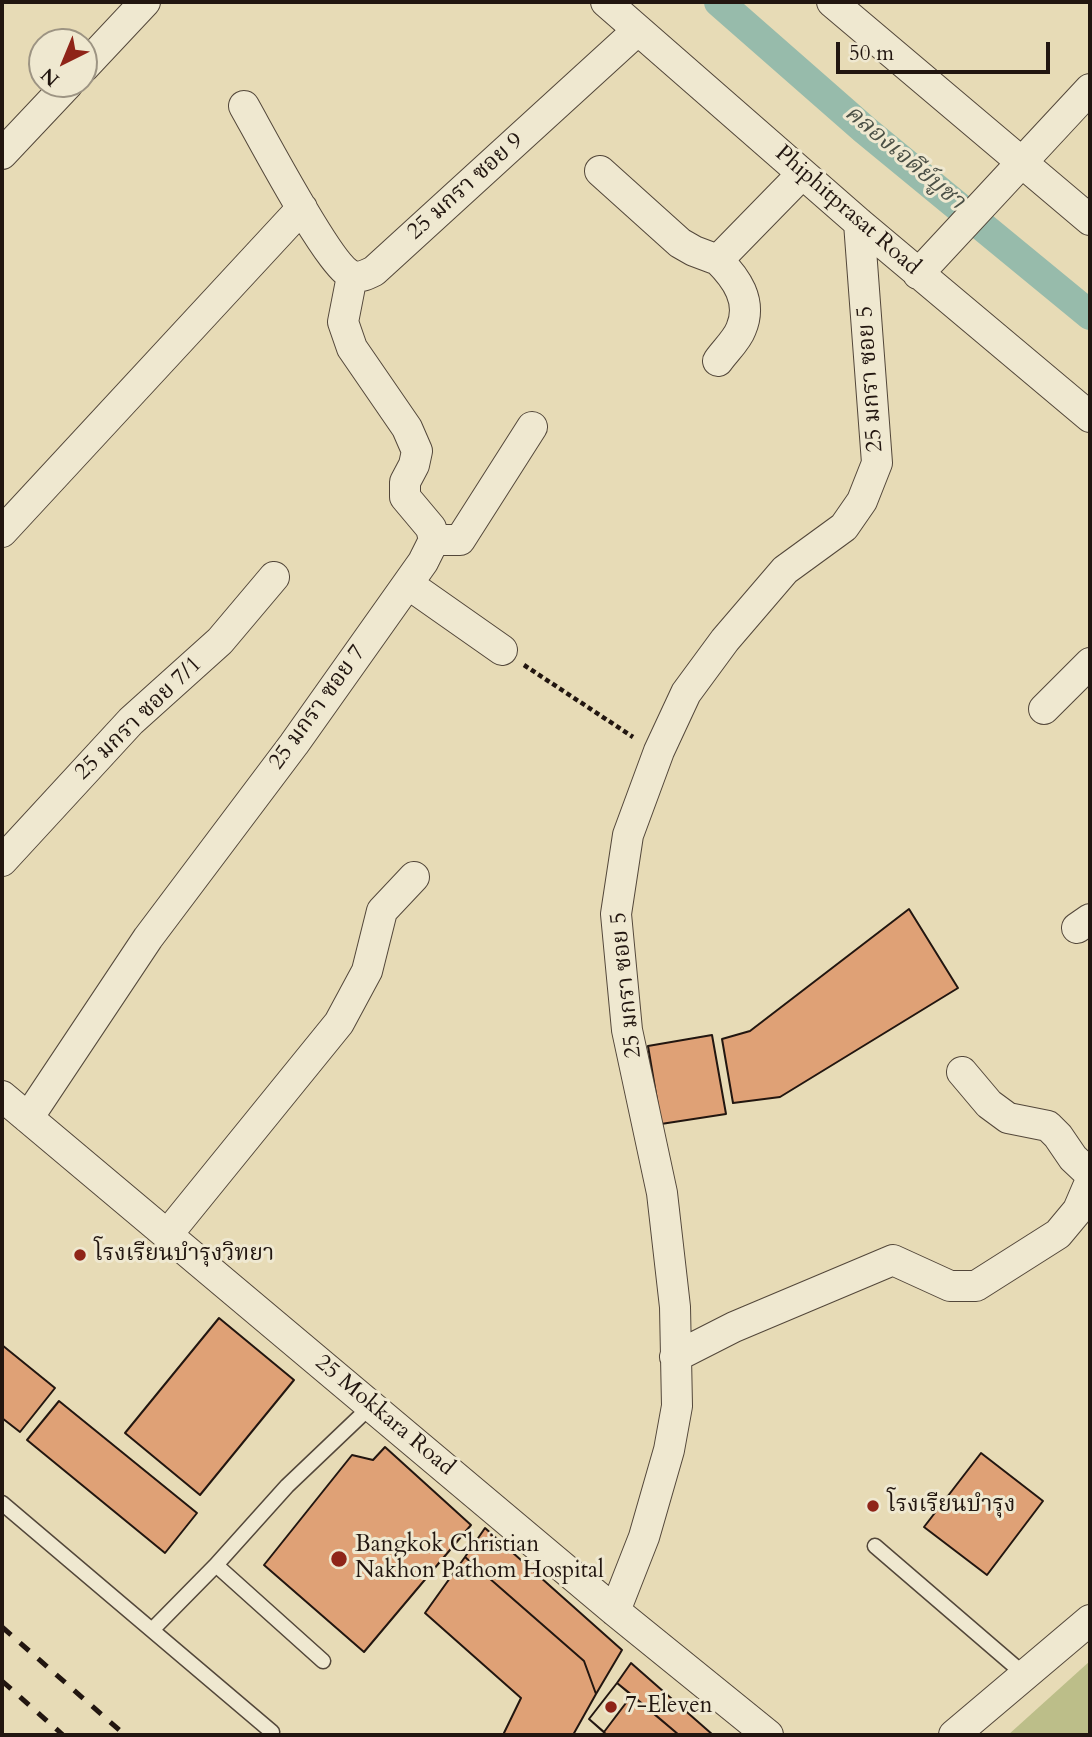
<!DOCTYPE html>
<meta charset="utf-8">
<style>
body{margin:0}
#map{position:relative;width:1092px;height:1737px;overflow:hidden;background:#e7dbb6;font-family:Cardo,serif}
canvas{display:block}
.frame{position:absolute;inset:0;border:4px solid #221610;pointer-events:none}
.north{position:absolute;left:28px;top:28px;width:70px;height:70px;box-sizing:border-box;background:#efe8d0;border:2px solid #9d9483;border-radius:50%;rotate:223deg;font-size:19px;font-weight:700;line-height:28px;text-align:center;color:#221610}
.north::after{content:'';display:block;margin:auto;width:24px;height:32px;background:#8f2418;clip-path:polygon(50% 0,100% 100%,50% 72%,0 100%)}
.scale{position:absolute;left:836px;top:42px;width:214px;height:32px;box-sizing:border-box;border:4px solid #221610;border-top:0;padding-left:9px;font-size:21px;line-height:24px;white-space:nowrap;color:#221610;-webkit-text-stroke:5px #efe8d0;paint-order:stroke}
</style>
<div id="map">
<canvas width="1092" height="1737"></canvas>
<div class="frame"></div>
<div class="north">N</div>
<div class="scale">50 m</div>
</div>
<script>
const ctx = document.querySelector('canvas').getContext('2d');
ctx.lineJoin = 'round';
function fillPath(path, color) { ctx.fillStyle = color; ctx.fill(path, 'evenodd'); }
function strokePath(path, color, width, dash) { ctx.strokeStyle = color; ctx.lineWidth = width; ctx.lineCap = dash ? 'butt' : 'round'; ctx.setLineDash(dash || []); ctx.stroke(path); }
function label(font, color, halo, rows, align = 'center') {
  ctx.font = font + ' Cardo,"Noto Serif Thai",serif'; ctx.lineWidth = 6; ctx.setLineDash([]); ctx.textBaseline = 'middle'; ctx.strokeStyle = halo; ctx.fillStyle = color; for (const [text, x, y, turn = 0] of rows) {
    ctx.save(); ctx.translate(x, y); ctx.rotate((+turn || 0) * Math.PI / 180); ctx.textAlign = isNaN(turn) ? turn : align; if (halo) ctx.strokeText(text, 0, 0); ctx.fillText(text, 0, 0); ctx.restore();
  }
}
fillPath(new Path2D(`
 M 1090,1661 L 1090,1735 L 1008,1735 Z`), '#bcbe89');
strokePath(new Path2D(`
 M 719,2 L 865,130 L 1090,315`), '#97bbab', 30);
const building = new Path2D(`
 M 909,909 L 958,988 L 780,1097 L 733,1103 L 722,1039 L 750,1031 Z
 M 712,1035 L 726,1114 L 661,1124 L 648,1046 Z
 M 219,1318 L 294,1380 L 200,1495 L 125,1433 Z
 M 2,1345 L 55,1388 L 20,1432 L 2,1418 Z
 M 59,1401 L 197,1513 L 165,1553 L 27,1440 Z
 M 385,1447 L 471,1525 L 364,1652 L 264,1565 L 352,1455 L 373,1460 Z
 M 981,1453 L 1043,1501 L 987,1575 L 924,1527 Z
 M 485,1528 L 622,1650 L 596,1694 L 584,1661 L 465,1557 Z
 M 465,1557 L 584,1661 L 596,1694 L 573,1735 L 503,1735 L 521,1698 L 425,1613 Z
 M 631,1663 L 713,1735 L 679,1735 L 617,1683 Z
 M 617,1683 L 632,1695 L 679,1735 L 607,1735 L 589,1719 Z
 M 617,1683 L 632,1695 L 604,1732 L 589,1719 Z`);
fillPath(building, '#dfa176');
strokePath(building, '#221610', 2);
const service = new Path2D(`
 M 2,1503 L 272,1732
 M 875,1546 L 1025,1675
 M 152,1630 L 216,1565
 M 323,1661 L 216,1565 L 287,1486 L 371,1406`);
const minor = new Path2D(`
 M 606,2 L 859,223 L 1090,417
 M 832,2 L 1090,220
 M 84,67 L 145,2
 M 244,106 C 260,134 330,268 353,276 C 360,278 368,274 374,271 L 638,30
 M 2,154 L 68,84
 M 600,171 L 680,243 L 694,251 L 718,260 L 802,174
 M 718,260 C 736,278 753,301 741,329 C 737,340 725,351 718,361
 M 918,274 L 1090,89
 M 2,532 L 302,208
 M 434,540 L 460,540 L 532,427
 M 408,584 L 502,650
 M 1044,709 L 1090,663
 M 2,861 L 131,721 L 220,641 L 274,577
 M 1077,928 L 1090,919
 M 962,1072 L 989,1104 L 1008,1118 L 1048,1126 L 1058,1136 L 1073,1158 L 1090,1174
 M 2,1096 L 615,1611 L 768,1735
 M 28,1118 L 148,938 L 294,744 L 423,562 L 434,540 L 431,528 L 405,497 L 405,482 L 414,465 L 417,451 L 407,428 L 352,348 L 343,322 L 352,276
 M 167,1235 L 339,1023 L 367,971 L 382,911 L 414,877
 M 675,1357 L 734,1327 L 893,1260 L 950,1286 L 976,1286 L 1058,1234 L 1078,1210 L 1090,1182
 M 615,1611 L 644,1537 L 669,1450 L 677,1406 L 675,1307 L 662,1193 L 627,1030 L 616,914 L 628,835 L 659,751 L 686,693 L 725,640 L 785,570 L 844,527 L 862,501 L 877,463 L 859,223
 M 954,1735 L 1090,1620`);
strokePath(service, '#53473a', 17);
strokePath(minor, '#53473a', 32);
strokePath(new Path2D(`
 M 524,665 L 633,737`), '#221610', 4.5, [5, 3.5]);
strokePath(service, '#efe8d0', 14);
strokePath(minor, '#efe8d0', 30);
strokePath(new Path2D(`
 M 2,1627 L 125,1735
 M 2,1681 L 63,1735`), '#221610', 5, [12, 12]);
for (const [x, y, r, color] of [
 [80,1255,7,"#8f2418"],
 [873,1506,7,"#8f2418"],
 [339,1559,9,"#8f2418"],
 [611,1707,7,"#8f2418"]
]) { const dot = new Path2D(); dot.arc(x, y, r, 0, 2 * Math.PI); ctx.fillStyle = color; ctx.fill(dot); strokePath(dot, '#efe8d0', 2.5); }
label('23px', '#221610', '#efe8d0', [
 ["25 มกรา ซอย 9",466,187,-42],
 ["Phiphitprasat Road",847,211,41],
 ["25 มกรา ซอย 5",871,379,-94],
 ["25 มกรา ซอย 7",318,708,-54],
 ["25 มกรา ซอย 7/1",139,719,-44],
 ["25 มกรา ซอย 5",627,985,-96],
 ["25 Mokkara Road",384,1416,40]
]);
label('23px', '#221610', '#efe8d0', [
 ["โรงเรียนบำรุงวิทยา",94,1255],
 ["โรงเรียนบำรุง",887,1506],
 ["Bangkok Christian",355,1546],
 ["Nakhon Pathom Hospital",355,1572],
 ["7-Eleven",625,1707]
], 'left');
label('italic 24px', '#4b5046', '#efe8d0', [
 ["คลองเจดีย์บูชา",904,158,40]
]);
</script>
